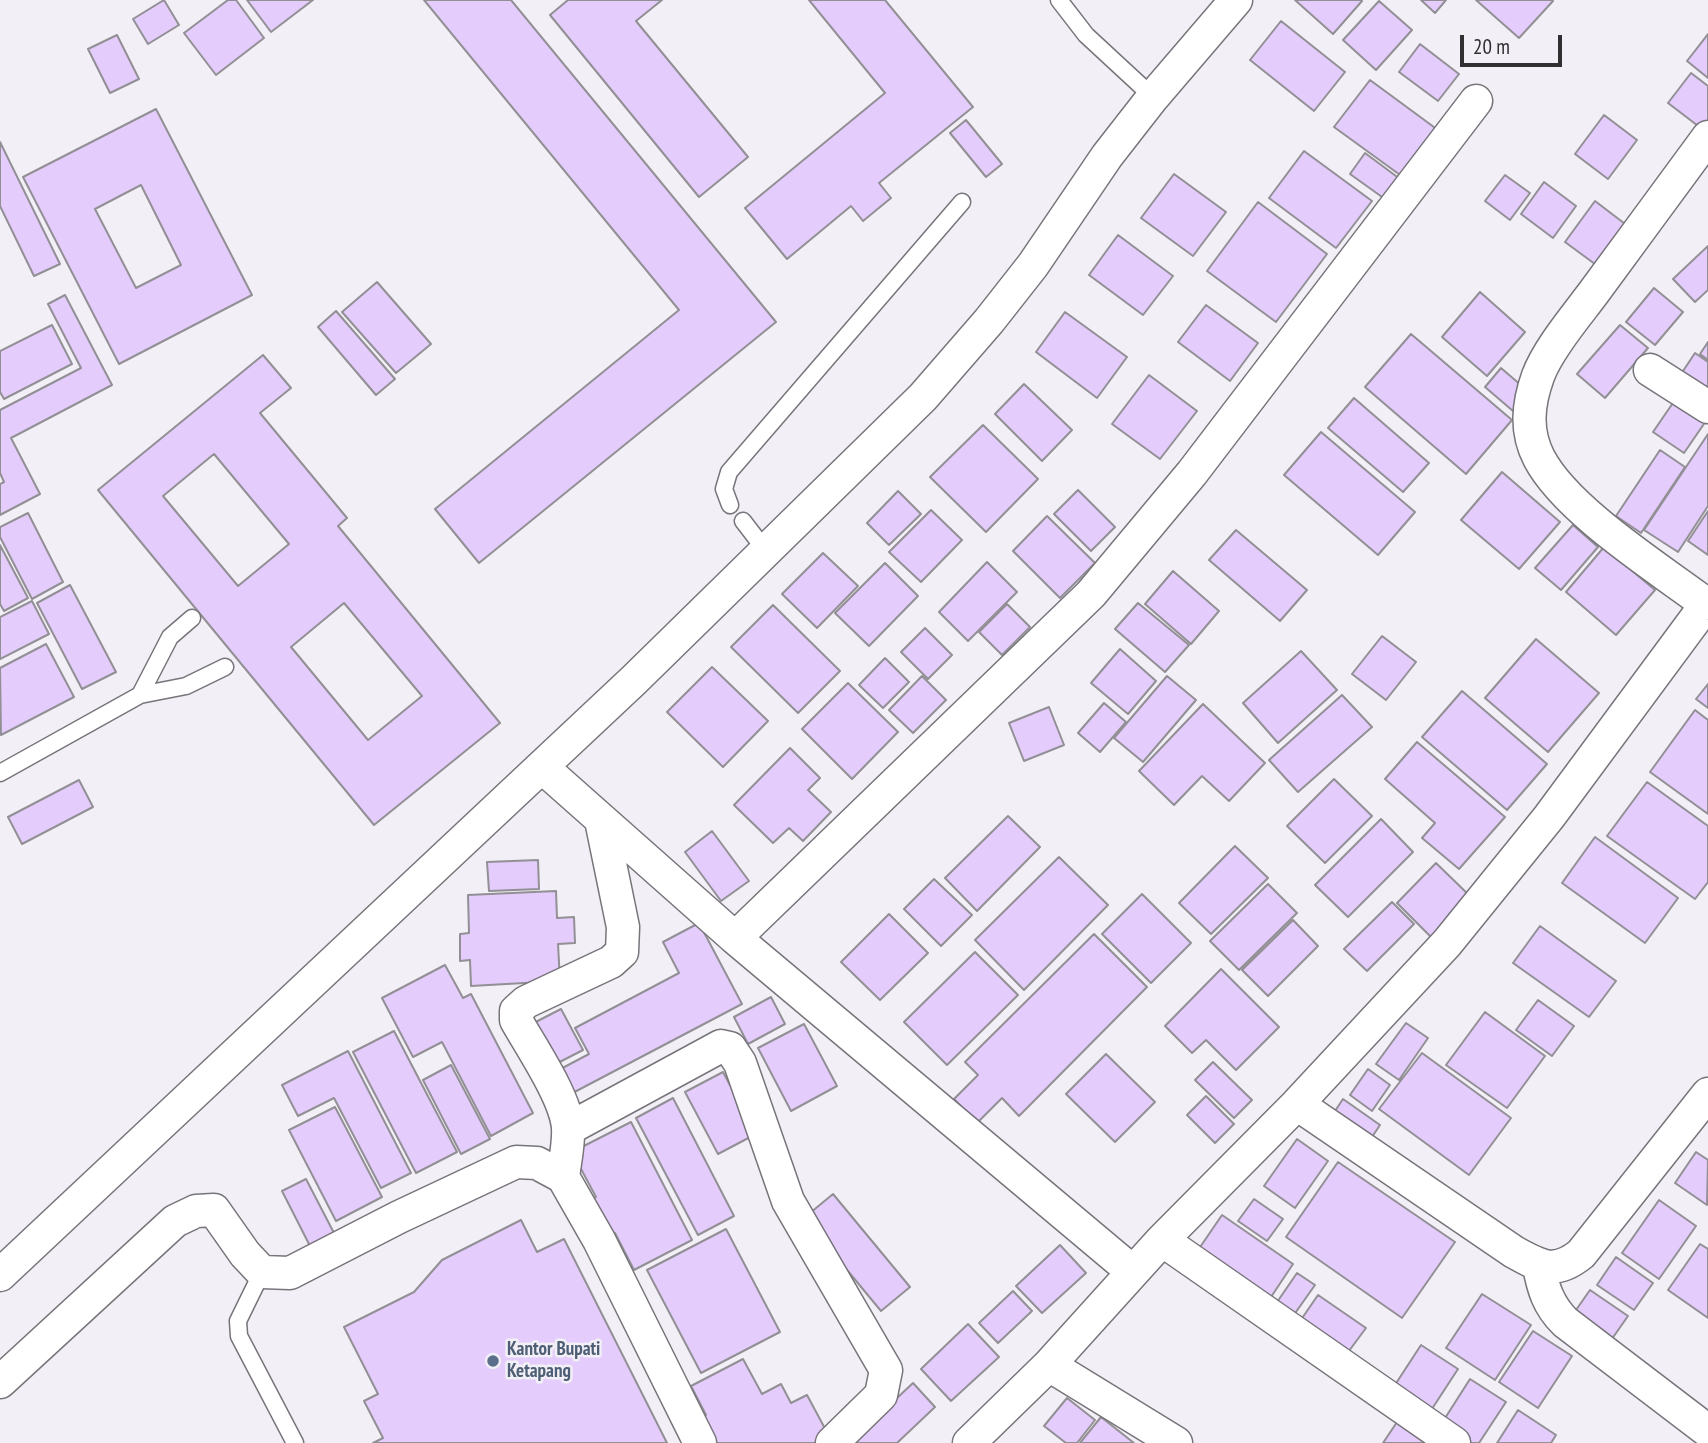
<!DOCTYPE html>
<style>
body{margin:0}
#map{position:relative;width:1708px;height:1443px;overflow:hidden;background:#f2f0f6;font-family:"PT Sans Narrow",sans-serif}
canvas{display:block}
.scale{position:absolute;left:1460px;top:35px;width:102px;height:32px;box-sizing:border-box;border:4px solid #302f31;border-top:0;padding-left:9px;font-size:21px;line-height:24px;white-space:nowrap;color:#302f31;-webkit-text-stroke:5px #f2f0f6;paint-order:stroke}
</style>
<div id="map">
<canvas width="1708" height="1443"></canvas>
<div class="scale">20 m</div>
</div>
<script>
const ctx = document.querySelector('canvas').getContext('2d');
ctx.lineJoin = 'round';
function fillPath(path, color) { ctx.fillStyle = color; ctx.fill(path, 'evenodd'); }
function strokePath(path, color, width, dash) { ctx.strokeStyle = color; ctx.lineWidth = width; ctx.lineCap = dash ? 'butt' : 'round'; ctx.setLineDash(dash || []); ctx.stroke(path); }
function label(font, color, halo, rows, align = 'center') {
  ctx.font = font + ' "PT Sans Narrow",sans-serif'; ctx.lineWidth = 5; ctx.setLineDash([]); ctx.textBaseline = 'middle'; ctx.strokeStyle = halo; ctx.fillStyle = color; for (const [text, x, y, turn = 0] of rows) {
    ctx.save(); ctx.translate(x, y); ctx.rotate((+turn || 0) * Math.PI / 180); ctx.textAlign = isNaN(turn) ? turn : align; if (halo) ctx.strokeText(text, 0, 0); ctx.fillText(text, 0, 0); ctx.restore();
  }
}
const building = new Path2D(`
 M 164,0 L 179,25 L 148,44 L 133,19 Z
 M 228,0 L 236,0 L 264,38 L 216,75 L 184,33 Z
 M 247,0 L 313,0 L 271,32 Z
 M 424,0 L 511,0 L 776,322 L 479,563 L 435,509 L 679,310 Z
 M 568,0 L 662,0 L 636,21 L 748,157 L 699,197 L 550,15 Z
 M 809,0 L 885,0 L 973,107 L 879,183 L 891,198 L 863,221 L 851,206 L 787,259 L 745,208 L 885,93 Z
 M 1295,0 L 1361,0 L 1362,1 L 1333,34 Z
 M 1421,0 L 1446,0 L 1435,13 Z
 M 1476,0 L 1552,0 L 1553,1 L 1519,38 Z
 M 1379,1 L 1412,30 L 1376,70 L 1343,40 Z
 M 1281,21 L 1345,72 L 1314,111 L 1250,60 Z
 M 1708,34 L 1708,78 L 1687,61 Z
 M 117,35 L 139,79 L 110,93 L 88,49 Z
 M 1420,44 L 1459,74 L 1438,101 L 1399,72 Z
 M 1691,73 L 1708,86 L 1708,129 L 1706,132 L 1668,103 Z
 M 1370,80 L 1442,133 L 1407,180 L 1334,127 Z
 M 156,109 L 252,295 L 119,364 L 23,177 ZM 141,185 L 181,265 L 136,288 L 95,209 Z
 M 1604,115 L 1637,140 L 1608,179 L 1575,154 Z
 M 966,120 L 1002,164 L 986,177 L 950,133 Z
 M 0,142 L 60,264 L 34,276 L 0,206 Z
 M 1304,151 L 1372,201 L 1336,248 L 1269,198 Z
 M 1365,153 L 1404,182 L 1389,202 L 1350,174 Z
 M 1174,174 L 1226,212 L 1193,256 L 1141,218 Z
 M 1505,175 L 1530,193 L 1510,220 L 1485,201 Z
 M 1544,182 L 1576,206 L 1553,238 L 1521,214 Z
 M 1595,201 L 1633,230 L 1603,270 L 1565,242 Z
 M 1258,202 L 1327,254 L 1276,322 L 1207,271 Z
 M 1118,235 L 1173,276 L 1143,315 L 1089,275 Z
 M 1708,246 L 1708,290 L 1695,302 L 1673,279 Z
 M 377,282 L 431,344 L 396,373 L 342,312 Z
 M 1654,288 L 1683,312 L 1655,345 L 1626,322 Z
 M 1480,292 L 1525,332 L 1487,376 L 1442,337 Z
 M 65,295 L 112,385 L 11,438 L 40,494 L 0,515 L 0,484 L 4,482 L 0,473 L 0,410 L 81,368 L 48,304 Z
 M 1206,305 L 1258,343 L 1230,381 L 1178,342 Z
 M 336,311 L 395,379 L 376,395 L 318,327 Z
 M 1065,312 L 1127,357 L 1097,398 L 1036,352 Z
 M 52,325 L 72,364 L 4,399 L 0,392 L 0,351 Z
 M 1620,325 L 1648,348 L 1605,398 L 1577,374 Z
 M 1411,334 L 1512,420 L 1466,474 L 1365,387 Z
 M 1708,342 L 1708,360 L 1700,354 Z
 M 1695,353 L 1708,362 L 1708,396 L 1679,377 Z
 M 263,355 L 291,388 L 260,413 L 347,518 L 338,526 L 500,723 L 374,825 L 98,490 ZM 214,454 L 289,544 L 238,586 L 163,496 ZM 344,603 L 422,696 L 368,740 L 291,647 Z
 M 1501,368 L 1529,392 L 1513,411 L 1485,387 Z
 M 1149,375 L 1197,411 L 1160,459 L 1112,424 Z
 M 1024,384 L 1072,430 L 1042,461 L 995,414 Z
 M 1677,397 L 1708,418 L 1684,453 L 1653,432 Z
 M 1354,398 L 1429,463 L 1403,492 L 1328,428 Z
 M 983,425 L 1038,479 L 986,532 L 930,477 Z
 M 1321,432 L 1415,512 L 1378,555 L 1284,475 Z
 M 1708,434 L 1708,506 L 1678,552 L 1644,530 Z
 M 1660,450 L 1685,467 L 1641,533 L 1616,516 Z
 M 1502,472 L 1560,522 L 1519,569 L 1461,520 Z
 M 1078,490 L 1115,527 L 1091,551 L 1054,514 Z
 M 898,491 L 921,514 L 889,545 L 867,523 Z
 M 931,510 L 962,540 L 921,582 L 889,552 Z
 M 1708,511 L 1708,555 L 1688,541 Z
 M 28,513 L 63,582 L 32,599 L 0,537 L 0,527 Z
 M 1047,516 L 1095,563 L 1060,598 L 1013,551 Z
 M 1573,525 L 1598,547 L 1561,590 L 1535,568 Z
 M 1236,530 L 1307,590 L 1280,621 L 1209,560 Z
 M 0,545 L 28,598 L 4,611 L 0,604 Z
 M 1604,547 L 1655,590 L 1616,635 L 1566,592 Z
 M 823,553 L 858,586 L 817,628 L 782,594 Z
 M 987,562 L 1017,592 L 968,641 L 939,612 Z
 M 885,563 L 918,596 L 869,646 L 835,613 Z
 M 1173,571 L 1219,611 L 1191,644 L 1145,604 Z
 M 70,585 L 116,672 L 82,689 L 37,603 Z
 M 32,601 L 49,634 L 0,659 L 0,617 Z
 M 1138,603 L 1189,645 L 1165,672 L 1115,629 Z
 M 1007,604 L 1030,627 L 1002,655 L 979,632 Z
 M 773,605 L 840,671 L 798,713 L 731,647 Z
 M 925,628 L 952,655 L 928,679 L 901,652 Z
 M 1382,636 L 1416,662 L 1386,700 L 1352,674 Z
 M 1536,639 L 1599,693 L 1548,752 L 1485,698 Z
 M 46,644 L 74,697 L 1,735 L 0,668 Z
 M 1120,649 L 1156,681 L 1128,714 L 1091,683 Z
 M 1301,651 L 1337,690 L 1278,743 L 1243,703 Z
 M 885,658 L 909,682 L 883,708 L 859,685 Z
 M 712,667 L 768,721 L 723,767 L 667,712 Z
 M 922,676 L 946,700 L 913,733 L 889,710 Z
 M 1167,676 L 1196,700 L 1143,762 L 1114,738 Z
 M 848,683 L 898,732 L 852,779 L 802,729 Z
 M 1708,684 L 1708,708 L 1696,699 Z
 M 1462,691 L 1547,764 L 1507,810 L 1422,737 Z
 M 1342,695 L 1372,727 L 1298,792 L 1269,760 Z
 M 1104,703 L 1126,722 L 1100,752 L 1078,733 Z
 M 1203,704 L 1265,763 L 1229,801 L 1202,776 L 1174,805 L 1139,771 Z
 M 1049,707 L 1064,745 L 1024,761 L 1009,723 Z
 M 1695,710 L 1708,720 L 1708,814 L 1650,772 Z
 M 1417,742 L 1505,817 L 1459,869 L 1422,838 L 1435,823 L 1385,779 Z
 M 790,748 L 820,778 L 808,790 L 831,812 L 803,841 L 789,828 L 773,843 L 734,805 Z
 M 1334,779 L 1372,816 L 1325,863 L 1287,826 Z
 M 79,780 L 93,807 L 22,844 L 8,817 Z
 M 1647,782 L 1708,826 L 1708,882 L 1695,899 L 1607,836 Z
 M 1008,816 L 1040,847 L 977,911 L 945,878 Z
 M 1381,819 L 1413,852 L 1348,917 L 1315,885 Z
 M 712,831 L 749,881 L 721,901 L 685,852 Z
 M 1595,837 L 1678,898 L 1645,943 L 1562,883 Z
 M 1235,846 L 1268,878 L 1211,934 L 1179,903 Z
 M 1059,857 L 1108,905 L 1024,990 L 975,940 Z
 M 538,860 L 539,889 L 489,891 L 487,862 Z
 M 1436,863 L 1473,899 L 1433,939 L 1397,903 Z
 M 934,879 L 972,915 L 941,946 L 904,909 Z
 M 1268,884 L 1297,913 L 1239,970 L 1210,941 Z
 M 556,891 L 557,918 L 574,917 L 575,943 L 558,944 L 560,981 L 471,986 L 470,960 L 460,961 L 460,934 L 469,933 L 468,895 Z
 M 1142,894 L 1191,943 L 1151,983 L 1102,934 Z
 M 1392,902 L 1414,924 L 1367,971 L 1344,949 Z
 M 889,914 L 928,953 L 880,1000 L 841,962 Z
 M 1293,920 L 1318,946 L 1268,996 L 1242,970 Z
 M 699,923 L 742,1004 L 565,1097 L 553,1073 L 589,1054 L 575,1028 L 679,973 L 663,942 Z
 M 1540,926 L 1616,981 L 1589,1017 L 1513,963 Z
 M 1094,934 L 1147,987 L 1019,1116 L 1002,1098 L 977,1123 L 954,1099 L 978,1075 L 965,1062 Z
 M 975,952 L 1018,995 L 947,1065 L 904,1022 Z
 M 445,965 L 463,998 L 471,994 L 533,1113 L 491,1136 L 442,1042 L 413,1057 L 382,998 Z
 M 1221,969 L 1279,1027 L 1236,1070 L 1206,1040 L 1192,1053 L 1165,1026 Z
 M 771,997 L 785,1024 L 748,1044 L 734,1017 Z
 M 1538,1000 L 1574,1026 L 1552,1056 L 1516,1030 Z
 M 561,1009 L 583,1050 L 548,1068 L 526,1027 Z
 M 1485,1012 L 1545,1056 L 1507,1108 L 1446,1065 Z
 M 1406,1023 L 1428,1038 L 1399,1080 L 1376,1064 Z
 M 804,1024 L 837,1086 L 791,1111 L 758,1048 Z
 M 394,1031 L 457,1152 L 416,1173 L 353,1052 Z
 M 348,1051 L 411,1173 L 381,1188 L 334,1098 L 298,1116 L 282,1085 Z
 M 1422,1053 L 1511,1118 L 1469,1175 L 1379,1109 Z
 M 1106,1054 L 1155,1102 L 1115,1142 L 1066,1094 Z
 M 1213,1062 L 1252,1100 L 1234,1118 L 1195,1080 Z
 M 451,1065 L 490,1139 L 461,1154 L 423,1080 Z
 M 1368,1069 L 1390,1085 L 1372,1111 L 1350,1095 Z
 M 723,1072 L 756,1134 L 718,1154 L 685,1092 Z
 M 1206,1096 L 1234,1124 L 1215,1143 L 1187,1115 Z
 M 673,1098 L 734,1216 L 698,1235 L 636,1118 Z
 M 1343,1099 L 1380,1125 L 1366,1146 L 1329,1120 Z
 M 335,1107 L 382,1197 L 336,1221 L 289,1130 Z
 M 631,1122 L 692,1240 L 634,1270 L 615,1233 L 606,1237 L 588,1202 L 596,1197 L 572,1152 Z
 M 1297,1139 L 1328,1161 L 1295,1208 L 1264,1186 Z
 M 1696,1152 L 1708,1160 L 1707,1205 L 1675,1183 Z
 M 1338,1162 L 1455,1242 L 1402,1318 L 1286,1237 Z
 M 306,1179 L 334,1233 L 310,1246 L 282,1191 Z
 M 833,1194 L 910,1287 L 881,1311 L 804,1218 Z
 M 1254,1199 L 1283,1219 L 1267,1241 L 1238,1221 Z
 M 1659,1200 L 1696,1226 L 1659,1279 L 1622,1253 Z
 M 1222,1215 L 1293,1264 L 1265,1306 L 1194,1256 Z
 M 521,1220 L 537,1252 L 564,1239 L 667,1443 L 373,1443 L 383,1438 L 364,1401 L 378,1394 L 344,1327 L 414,1292 L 442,1260 Z
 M 726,1229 L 780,1332 L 701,1373 L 647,1270 Z
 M 1700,1244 L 1708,1249 L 1708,1318 L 1668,1290 Z
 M 1060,1245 L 1086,1273 L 1042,1313 L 1016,1286 Z
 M 1616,1257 L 1653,1283 L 1634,1310 L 1597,1285 Z
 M 1297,1273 L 1315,1285 L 1291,1319 L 1273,1308 Z
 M 1590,1290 L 1628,1316 L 1607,1346 L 1569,1320 Z
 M 1013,1291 L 1032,1311 L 998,1343 L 979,1323 Z
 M 1482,1294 L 1531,1325 L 1495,1380 L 1446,1348 Z
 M 1318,1295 L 1366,1328 L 1343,1359 L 1296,1327 Z
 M 968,1324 L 999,1357 L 951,1401 L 921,1369 Z
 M 1533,1331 L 1572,1356 L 1538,1408 L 1499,1382 Z
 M 1421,1345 L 1458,1369 L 1428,1415 L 1391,1391 Z
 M 743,1359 L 762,1394 L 781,1384 L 791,1403 L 807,1395 L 829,1436 L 816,1443 L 709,1443 L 697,1420 L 706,1415 L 691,1386 Z
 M 1470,1379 L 1506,1402 L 1479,1443 L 1466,1443 L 1440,1426 Z
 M 913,1383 L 935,1407 L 897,1443 L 849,1443 Z
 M 1067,1398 L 1095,1420 L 1077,1443 L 1066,1443 L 1044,1426 Z
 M 1518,1410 L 1556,1435 L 1551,1443 L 1497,1443 Z
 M 1101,1417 L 1134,1443 L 1080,1443 Z
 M 1397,1422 L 1430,1443 L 1383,1443 Z`);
fillPath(building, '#e4cdfc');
strokePath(building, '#928f95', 2);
const service = new Path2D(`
 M 1059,0 L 1086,35 L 1153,97
 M 730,505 L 724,489 L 729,472 L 962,202
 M 743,521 L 766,551
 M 140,695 L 170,637 L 192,618
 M 0,773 L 140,695 L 186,686 L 225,667
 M 262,1272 L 238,1321 L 239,1336 L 295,1443`);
const minor = new Path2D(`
 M 1650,370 L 1708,407
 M 1706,604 C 1658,568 1566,510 1539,458 C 1525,431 1528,404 1538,376 C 1548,349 1577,315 1594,292 C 1632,240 1670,189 1708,137
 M 542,767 L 735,938 L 1133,1272
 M 735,938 L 1091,594 L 1192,473 L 1476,101
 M 1297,1104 L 1514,1252 C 1541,1267 1555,1275 1581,1254 L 1708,1094
 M 568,1129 L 721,1046 L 730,1048 L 740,1063 L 788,1201 L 886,1370 L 881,1395 L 832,1443
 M 563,1177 C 565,1161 569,1143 568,1128 C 566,1098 531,1047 516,1020 L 516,1011 L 526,1002 L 611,962 L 622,952 L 623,927 L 601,820
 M 1162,1240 L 1454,1443
 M 1539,1266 C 1543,1288 1548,1305 1565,1322 L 1708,1431
 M 0,1275 L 634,680 L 923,397 L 989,321 L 1033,265 L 1107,156 L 1153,97 L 1236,0
 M 1049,1365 L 1176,1443
 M 0,1382 L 175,1221 L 196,1211 L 214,1210 L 245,1254 L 262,1272 L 290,1273 L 399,1217 L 516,1162 L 537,1163 L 563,1177 L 599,1240 L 700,1443
 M 969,1443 L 1049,1365 L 1162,1240 L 1297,1104 L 1447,943 L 1549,817 L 1708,602`);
strokePath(service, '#77747a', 19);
strokePath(minor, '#77747a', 35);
strokePath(service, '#fff', 16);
strokePath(minor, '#fff', 32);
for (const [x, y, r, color] of [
 [493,1361,7,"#5c6f8a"]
]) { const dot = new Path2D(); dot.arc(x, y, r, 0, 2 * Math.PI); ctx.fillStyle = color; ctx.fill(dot); strokePath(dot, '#f2f0f6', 2.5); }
label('bold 19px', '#4e5e75', '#f2f0f6', [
 ["Kantor Bupati",507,1350],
 ["Ketapang",507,1372]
], 'left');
</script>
